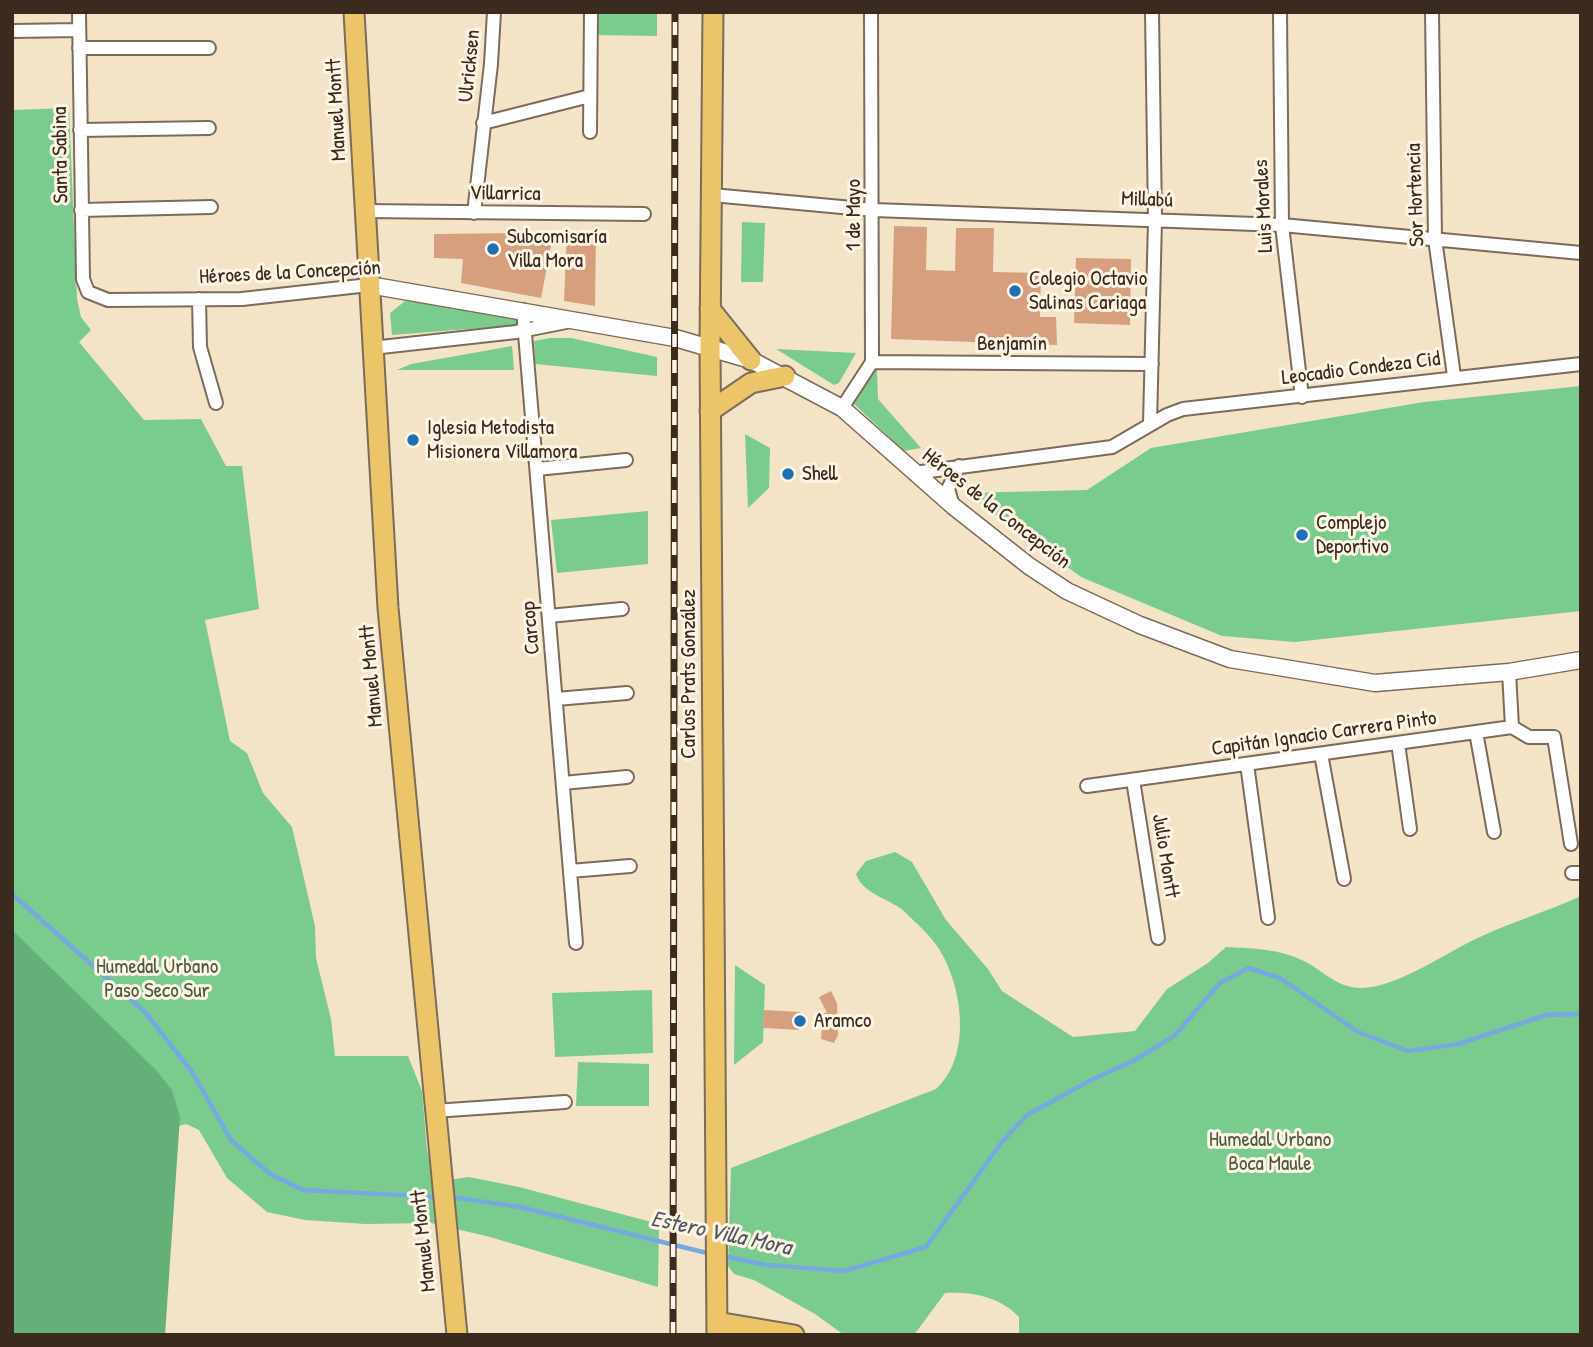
<!DOCTYPE html>
<meta charset="utf-8">
<style>
body{margin:0}
#map{position:relative;width:1593px;height:1347px;overflow:hidden;background:#f3e4c8;font-family:"Patrick Hand",sans-serif}
canvas{display:block}
.frame{position:absolute;inset:0;border:14px solid #3b2a1e;pointer-events:none}
</style>
<div id="map">
<canvas width="1593" height="1347"></canvas>
<div class="frame"></div>
</div>
<script>
const ctx = document.querySelector('canvas').getContext('2d');
ctx.lineJoin = 'round';
function fillPath(path, color) { ctx.fillStyle = color; ctx.fill(path, 'evenodd'); }
function strokePath(path, color, width, dash) { ctx.strokeStyle = color; ctx.lineWidth = width; ctx.lineCap = dash ? 'butt' : 'round'; ctx.setLineDash(dash || []); ctx.stroke(path); }
function label(font, color, halo, rows, align = 'center') {
  ctx.font = font + ' "Patrick Hand",sans-serif'; ctx.lineWidth = 6; ctx.setLineDash([]); ctx.textBaseline = 'middle'; ctx.strokeStyle = halo; ctx.fillStyle = color; for (const [text, x, y, turn = 0] of rows) {
    ctx.save(); ctx.translate(x, y); ctx.rotate((+turn || 0) * Math.PI / 180); ctx.textAlign = isNaN(turn) ? turn : align; if (halo) ctx.strokeText(text, 0, 0); ctx.fillText(text, 0, 0); ctx.restore();
  }
}
fillPath(new Path2D(`
 M 594,12 L 657,12 L 657,36 L 594,35 Z
 M 69,108 L 77,299 L 81,317 L 91,330 L 79,342 L 144,420 L 201,419 L 226,466 L 242,466 L 259,609 L 205,620 L 230,741 L 247,753 L 263,793 L 292,827 L 315,926 L 316,958 L 331,1019 L 335,1056 L 408,1056 L 422,1091 L 427,1150 L 435,1182 L 469,1177 L 519,1187 L 659,1224 L 658,1287 L 490,1237 L 431,1223 L 365,1224 L 305,1220 L 267,1212 L 227,1178 L 199,1130 L 186,1124 L 175,1127 L 12,1335 L 12,110 Z
 M 742,222 L 765,223 L 763,282 L 741,282 Z
 M 405,301 L 518,315 L 519,325 L 392,335 L 390,313 Z
 M 550,338 L 571,338 L 657,357 L 657,376 L 535,364 L 534,341 Z
 M 512,346 L 514,370 L 397,370 L 411,364 Z
 M 776,349 L 856,353 L 839,383 L 834,385 Z
 M 873,368 L 877,370 L 878,399 L 921,448 L 904,451 L 854,404 L 854,399 Z
 M 1581,386 L 1581,611 L 1295,642 L 1222,636 L 1081,577 L 966,493 L 1087,490 L 1151,448 L 1424,402 Z
 M 745,434 L 770,448 L 769,488 L 748,508 Z
 M 648,511 L 648,564 L 557,573 L 551,520 Z
 M 895,852 L 912,862 L 946,920 L 988,969 L 1002,991 L 1073,1037 L 1135,1031 L 1167,989 L 1208,963 L 1226,947 C 1253,948 1280,949 1304,961 C 1324,971 1337,988 1361,988 C 1397,988 1448,951 1482,936 C 1515,921 1548,911 1581,896 L 1581,1333 L 1019,1335 L 1019,1317 C 998,1296 973,1292 945,1293 L 914,1335 L 844,1335 L 815,1314 L 754,1280 L 734,1274 L 728,1266 L 731,1168 L 936,1089 C 972,1057 963,987 939,949 C 931,936 917,924 906,913 C 891,898 864,896 856,874 L 866,861 Z
 M 735,965 L 765,985 L 763,1042 L 734,1065 Z
 M 652,990 L 653,1053 L 555,1057 L 552,993 Z
 M 578,1062 L 649,1064 L 649,1106 L 576,1106 Z`), '#7acc8e');
fillPath(new Path2D(`
 M 12,930 L 156,1070 L 172,1090 L 180,1117 L 165,1335 L 12,1335 Z`), '#63b079');
strokePath(new Path2D(`
 M 12,894 L 145,1012 L 192,1072 L 231,1140 L 270,1174 L 303,1190 L 438,1197
 M 450,1197 L 520,1207 L 711,1254
 M 723,1256 L 766,1265 L 844,1271 L 926,1247 L 1002,1142 L 1027,1115 L 1091,1080 L 1135,1060 L 1175,1035 L 1220,983 L 1249,968 L 1280,978 L 1358,1032 L 1408,1051 L 1458,1044 L 1546,1015 L 1581,1014`), '#76a8e2', 4.5);
fillPath(new Path2D(`
 M 894,226 L 927,227 L 926,270 L 955,271 L 956,228 L 994,228 L 993,272 L 1041,273 L 1040,317 L 1056,317 L 1057,345 L 891,339 Z
 M 567,231 L 596,231 L 595,306 L 564,301 Z
 M 522,233 L 522,241 L 552,241 L 541,298 L 461,283 L 463,259 L 434,258 L 434,234 Z
 M 1076,258 L 1131,259 L 1130,325 L 1074,323 Z
 M 831,991 L 837,1003 L 838,1035 L 834,1043 L 821,1039 L 823,1013 L 827,1013 L 819,997 Z
 M 764,1010 L 800,1012 L 799,1030 L 763,1028 Z`), '#d69f7d');
const minor = new Path2D(`
 M 79,12 L 83,279 L 88,292 L 108,300 L 242,299 L 369,285
 M 1280,12 L 1282,225 L 1302,397
 M 1432,12 L 1435,239 L 1454,376
 M 12,31 L 79,30
 M 79,48 L 209,48
 M 483,123 L 590,96
 M 80,130 L 209,128
 M 590,132 L 591,12
 M 712,195 L 874,210 L 1282,225 L 1581,253
 M 81,210 L 211,207
 M 365,211 L 644,214
 M 474,213 L 491,64 L 494,12
 M 199,299 L 200,347 L 216,403
 M 523,310 L 576,943
 M 372,348 L 516,332 L 566,322
 M 872,362 L 1152,364
 M 842,408 L 872,362 L 871,12
 M 1150,424 L 1155,220 L 1152,12
 M 537,469 L 626,460
 M 914,473 L 1112,447 L 1167,415 L 1183,409 L 1581,364
 M 953,506 L 948,489 L 959,466
 M 549,616 L 622,609
 M 556,699 L 627,693
 M 1512,727 L 1529,737 L 1554,737 L 1571,844
 M 1476,732 L 1494,832
 M 1398,743 L 1410,829
 M 1321,754 L 1344,879
 M 1247,764 L 1268,918
 M 1133,780 L 1158,938
 M 563,783 L 627,777
 M 1087,786 L 1512,727 L 1509,672
 M 570,871 L 630,866
 M 1572,873 L 1581,873
 M 434,1111 L 565,1102`);
const tertiary = new Path2D(`
 M 369,285 L 675,338 L 751,360 L 842,408 L 953,506 L 1029,566 L 1067,591 L 1140,625 L 1230,659 L 1375,683 L 1509,672 L 1581,660`);
const primary = new Path2D(`
 M 354,12 L 388,608 L 457,1335
 M 713,12 L 710,346 L 717,1335
 M 710,309 L 751,360
 M 710,411 L 751,383 L 785,376
 M 717,1322 L 794,1335`);
strokePath(minor, '#7b6b5a', 16);
strokePath(tertiary, '#7b6b5a', 19);
strokePath(primary, '#7b6b5a', 23);
strokePath(minor, '#fff', 12);
strokePath(tertiary, '#fff', 16);
strokePath(primary, '#edc569', 19);
const rail = new Path2D(`
 M 673,1335 L 675,12`);
strokePath(rail, '#3b2a1e', 7);
strokePath(rail, '#fcf5e5', 4.5, [13]);
for (const [x, y, r, color] of [
 [493,249,7,"#1f6fb2"],
 [1015,291,7,"#1f6fb2"],
 [413,440,7,"#1f6fb2"],
 [788,474,7,"#1f6fb2"],
 [1302,535,7,"#1f6fb2"],
 [800,1021,7,"#1f6fb2"]
]) { const dot = new Path2D(); dot.arc(x, y, r, 0, 2 * Math.PI); ctx.fillStyle = color; ctx.fill(dot); strokePath(dot, '#fcf5e5', 2.5); }
label('21px', '#3b2a1e', '#fcf5e5', [
 ["Ulricksen",470,66,-84],
 ["Manuel Montt",337,110,-93],
 ["Santa Sabina",61,155,-91],
 ["Villarrica",505,194,1],
 ["Sor Hortencia",1416,195,-92],
 ["Millabú",1147,200,2],
 ["Luis Morales",1264,206,-93],
 ["1 de Mayo",854,215,-90],
 ["Héroes de la Concepción",290,273,-3],
 ["Benjamín",1012,344],
 ["Leocadio Condeza Cid",1361,369,-7],
 ["Héroes de la Concepción",996,509,38],
 ["Carcop",531,628,-95],
 ["Carlos Prats González",689,674,-90],
 ["Manuel Montt",372,676,-95],
 ["Capitán Ignacio Carrera Pinto",1324,734,-8],
 ["Julio Montt",1165,856,81],
 ["Manuel Montt",424,1241,-96]
]);
label('21px', '#3b2a1e', '#fcf5e5', [
 ["Subcomisaría",507,237],
 ["Villa Mora",507,261],
 ["Colegio Octavio",1029,279],
 ["Salinas Cariaga",1029,303],
 ["Iglesia Metodista",427,428],
 ["Misionera Villamora",427,452],
 ["Shell",802,474],
 ["Complejo",1316,523],
 ["Deportivo",1316,547],
 ["Aramco",814,1021]
], 'left');
label('21px', '#4e5b40', '#fcf5e5', [
 ["Humedal Urbano",157,967],
 ["Paso Seco Sur",157,991],
 ["Humedal Urbano",1270,1140],
 ["Boca Maule",1270,1164]
]);
label('italic 23px', '#505663', '#fcf5e5', [
 ["Estero Villa Mora",721,1234,12]
]);
</script>
